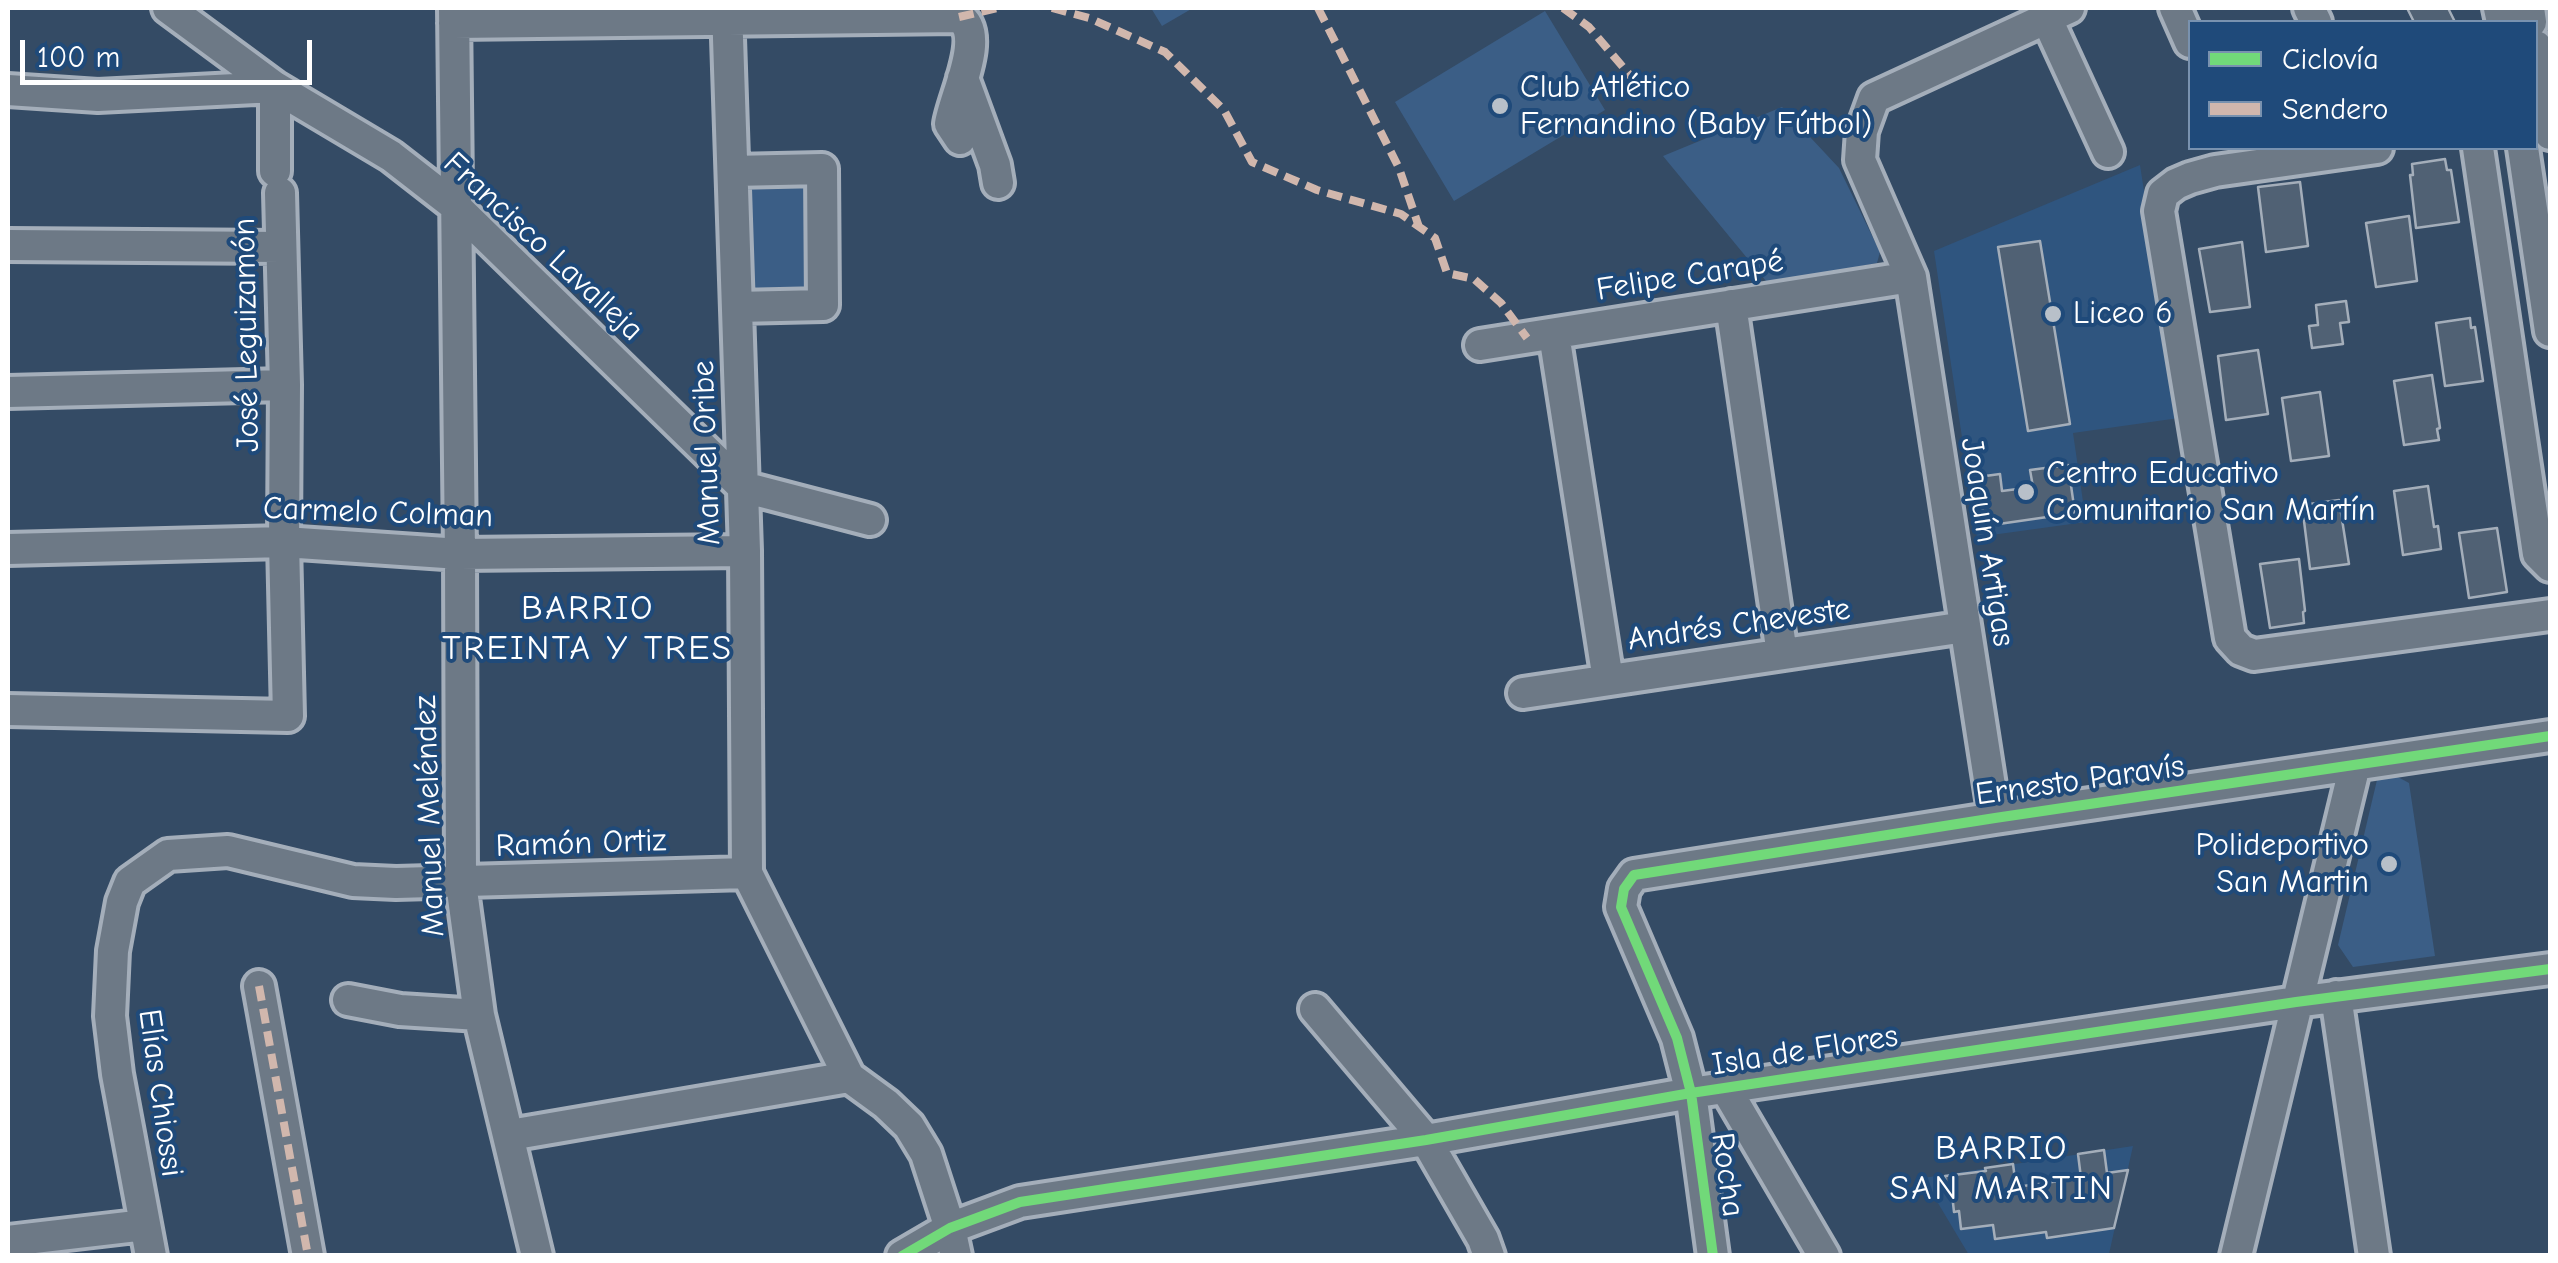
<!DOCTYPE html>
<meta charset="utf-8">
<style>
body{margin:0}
#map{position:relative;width:2558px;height:1263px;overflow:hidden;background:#344b65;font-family:"Comic Neue",sans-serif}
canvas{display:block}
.frame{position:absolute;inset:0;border:10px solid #fff;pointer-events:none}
.legend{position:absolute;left:2188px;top:20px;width:350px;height:130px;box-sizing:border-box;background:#1f4a7a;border:2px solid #7992af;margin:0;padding:12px 18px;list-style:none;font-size:30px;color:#fff}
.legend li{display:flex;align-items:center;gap:20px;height:50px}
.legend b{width:50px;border:2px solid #7992af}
.scale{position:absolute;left:20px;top:40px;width:292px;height:45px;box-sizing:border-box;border:5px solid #fff;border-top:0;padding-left:12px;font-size:30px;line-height:35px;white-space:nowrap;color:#fff;-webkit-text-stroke:8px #1f4a7a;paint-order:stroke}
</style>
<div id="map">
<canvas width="2558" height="1263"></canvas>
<div class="frame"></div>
<ul class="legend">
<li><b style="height:12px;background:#71d979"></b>Ciclovía</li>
<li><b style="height:12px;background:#d1b7ad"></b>Sendero</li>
</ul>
<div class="scale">100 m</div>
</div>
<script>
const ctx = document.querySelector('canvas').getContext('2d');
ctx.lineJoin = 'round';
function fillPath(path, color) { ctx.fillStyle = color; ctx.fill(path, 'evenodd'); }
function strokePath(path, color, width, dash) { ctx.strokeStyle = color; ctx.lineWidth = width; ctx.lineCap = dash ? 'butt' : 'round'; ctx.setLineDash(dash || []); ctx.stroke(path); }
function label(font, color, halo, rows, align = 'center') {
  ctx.font = font + ' "Comic Neue",sans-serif'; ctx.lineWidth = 8; ctx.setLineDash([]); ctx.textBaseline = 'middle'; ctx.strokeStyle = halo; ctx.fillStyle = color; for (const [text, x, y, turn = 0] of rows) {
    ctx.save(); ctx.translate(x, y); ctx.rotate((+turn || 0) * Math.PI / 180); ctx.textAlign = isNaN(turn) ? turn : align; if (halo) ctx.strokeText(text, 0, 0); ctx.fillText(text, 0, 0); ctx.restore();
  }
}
fillPath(new Path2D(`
 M 2140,165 L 2179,418 L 2073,433 L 2086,522 L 1977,537 L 1934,251 Z
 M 2133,1146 L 2109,1254 L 1969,1255 L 1923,1178 Z`), '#2f557f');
fillPath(new Path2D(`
 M 1151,8 L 1193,8 L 1162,26 Z
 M 1545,11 L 1605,110 L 1454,201 L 1395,102 Z
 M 1782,107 L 1839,168 L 1880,252 L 1877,263 L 1777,282 L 1766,281 L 1663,156 Z
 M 811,180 L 809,291 L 750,293 L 748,183 Z
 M 2396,776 L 2409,783 L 2435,956 L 2353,967 L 2338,945 L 2377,780 Z`), '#3b5e86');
const building = new Path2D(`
 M 2407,8 L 2448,8 L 2455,22 L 2414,22 Z
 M 2445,159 L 2447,170 L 2451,170 L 2459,222 L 2416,228 L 2410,175 L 2413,175 L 2412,164 Z
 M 2300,182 L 2308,246 L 2266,252 L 2258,187 Z
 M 2409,216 L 2417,281 L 2376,287 L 2366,223 Z
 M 2040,241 L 2070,424 L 2028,431 L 1998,247 Z
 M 2242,242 L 2250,307 L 2210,312 L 2199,249 Z
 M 2346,301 L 2349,322 L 2340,323 L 2343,344 L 2312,348 L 2309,326 L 2318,325 L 2316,305 Z
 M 2470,318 L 2471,328 L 2475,327 L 2483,381 L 2445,386 L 2436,323 Z
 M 2258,350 L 2268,414 L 2226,420 L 2218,356 Z
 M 2432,375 L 2440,428 L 2437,429 L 2439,440 L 2404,445 L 2394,381 Z
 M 2320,392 L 2329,456 L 2291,461 L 2282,398 Z
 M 2068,465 L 2075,513 L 1985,526 L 1978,477 L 2000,474 L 2002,491 L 2033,487 L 2030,470 Z
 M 2428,486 L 2434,527 L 2438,526 L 2441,549 L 2403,555 L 2394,491 Z
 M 2339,500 L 2349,564 L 2310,569 L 2302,505 Z
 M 2497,528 L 2507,592 L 2469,598 L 2459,533 Z
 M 2299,559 L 2305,611 L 2303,612 L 2304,623 L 2270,628 L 2260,564 Z
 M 2104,1150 L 2107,1173 L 2128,1170 L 2114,1228 L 2047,1238 L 2046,1232 L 1995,1239 L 1993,1225 L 1961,1229 L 1959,1211 L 1954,1212 L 1952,1194 L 1947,1194 L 1945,1176 L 1986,1171 L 1985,1168 L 2013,1164 L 2016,1187 L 2081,1178 L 2078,1154 Z`);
fillPath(building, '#506174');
strokePath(building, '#a4aeba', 2.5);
const minor = new Path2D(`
 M 168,8 L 275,87 L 391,156 L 454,205 L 743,487 L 870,520
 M 454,8 L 460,554 L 461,883 L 479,1015 L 537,1256
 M 727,8 L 745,551 L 747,873 L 849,1077 L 886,1104 L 909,1126 L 926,1154 L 950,1228 L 956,1256
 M 2175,8 L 2190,42
 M 2309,8 L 2316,22
 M 2499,8 L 2502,22
 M 2529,8 L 2531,22
 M 2046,17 L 2108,152
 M 454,23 L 959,17 C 987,34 954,97 950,124 L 960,139
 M 2536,46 L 2550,134
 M 963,78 L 995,165 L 998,183
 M 8,90 L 98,96 L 275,87 L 275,171
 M 2377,148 L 2215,171 L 2190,178 L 2176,184 L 2163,194 L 2159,211 L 2230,638 L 2241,650 L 2254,655 L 2550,615
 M 2478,148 L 2538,554 L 2550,566
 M 2523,148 L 2550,331
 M 733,171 L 822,169 L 823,305 L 737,307
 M 8,245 L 281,247
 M 1731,305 L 1782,654
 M 1554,334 L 1608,680
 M 1480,345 L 1911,277
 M 8,392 L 285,385
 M 8,549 L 284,542 L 460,554 L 745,551
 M 1523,693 L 1965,627
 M 8,710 L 288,716 L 284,542 L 285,385 L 280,193
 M 1995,818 L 1911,277 L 1860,160 L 1862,131 L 1874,98 L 2069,8
 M 259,986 L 308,1256
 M 2336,996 L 2374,1256
 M 348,1000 L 400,1010 L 479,1015
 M 1315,1009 L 1426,1140 L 1483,1239 L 1489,1256
 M 1726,1089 L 1824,1256
 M 510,1135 L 849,1077
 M 8,1241 L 145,1225
 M 151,1256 L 117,1074 L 110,1016 L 113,951 L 122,902 L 130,882 L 168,855 L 228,851 L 353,881 L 396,883 L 747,873
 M 902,1256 L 950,1228 L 1020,1202 L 1426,1140 L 1691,1093 L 2296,1002 L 2550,969
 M 1713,1256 L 1691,1093 L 1677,1038 L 1621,907 L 1624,889 L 1634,875 L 1995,818 L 2550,736
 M 2236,1256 L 2355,765`);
strokePath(minor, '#a4aeba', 38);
strokePath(minor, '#6d7986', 30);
strokePath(new Path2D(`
 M 1052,8 L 1089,18 L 1165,52 L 1224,110 L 1252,162 L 1317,190 L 1401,214 L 1435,238 L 1447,273 L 1474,279 L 1501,303 L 1527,338
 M 1318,8 L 1399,168 L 1419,227
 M 1563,8 L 1589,27 L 1645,93
 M 959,17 L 998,8
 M 259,986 L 308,1256`), '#d1b7ad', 8, [15, 8]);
strokePath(new Path2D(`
 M 902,1256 L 950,1228 L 1020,1202 L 1426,1140 L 1691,1093 L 2296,1002 L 2550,969
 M 1713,1256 L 1691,1093 L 1677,1038 L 1621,907 L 1624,889 L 1634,875 L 1995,818 L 2550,736`), '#71d979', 10);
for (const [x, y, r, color] of [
 [1500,106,10,"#b8c0c9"],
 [2053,314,10,"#b8c0c9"],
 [2026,492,10,"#b8c0c9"],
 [2389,864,10,"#b8c0c9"]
]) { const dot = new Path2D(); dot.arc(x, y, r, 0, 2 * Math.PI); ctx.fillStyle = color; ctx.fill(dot); strokePath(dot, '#1f4a7a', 4); }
label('32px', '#fff', '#1f4a7a', [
 ["Club Atlético",1520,88],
 ["Fernandino (Baby Fútbol)",1520,125],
 ["Liceo 6",2073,314],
 ["Centro Educativo",2046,474],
 ["Comunitario San Martín",2046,511],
 ["Polideportivo",2369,846,"right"],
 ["San Martin",2369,883,"right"]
], 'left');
label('32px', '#fff', '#1f4a7a', [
 ["Francisco Lavalleja",543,247,43],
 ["Felipe Carapé",1690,276,-9],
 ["José Leguizamón",247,335,-91],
 ["Manuel Oribe",707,453,-92],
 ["Carmelo Colman",378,513,2],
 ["Joaquín Artigas",1987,542,81],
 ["Andrés Cheveste",1739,625,-8],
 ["Ernesto Paravís",2080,781,-8],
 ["Manuel Meléndez",430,816,-92],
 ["Ramón Ortiz",581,844,-2],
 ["Isla de Flores",1805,1051,-9],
 ["Elías Chiossi",160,1093,82],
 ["Rocha",1727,1175,82]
]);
ctx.letterSpacing = '2.5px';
label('35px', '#fff', '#1f4a7a', [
 ["BARRIO",588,609],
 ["TREINTA Y TRES",588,649],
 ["BARRIO",2002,1149],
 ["SAN MARTIN",2002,1189]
]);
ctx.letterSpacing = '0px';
</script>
